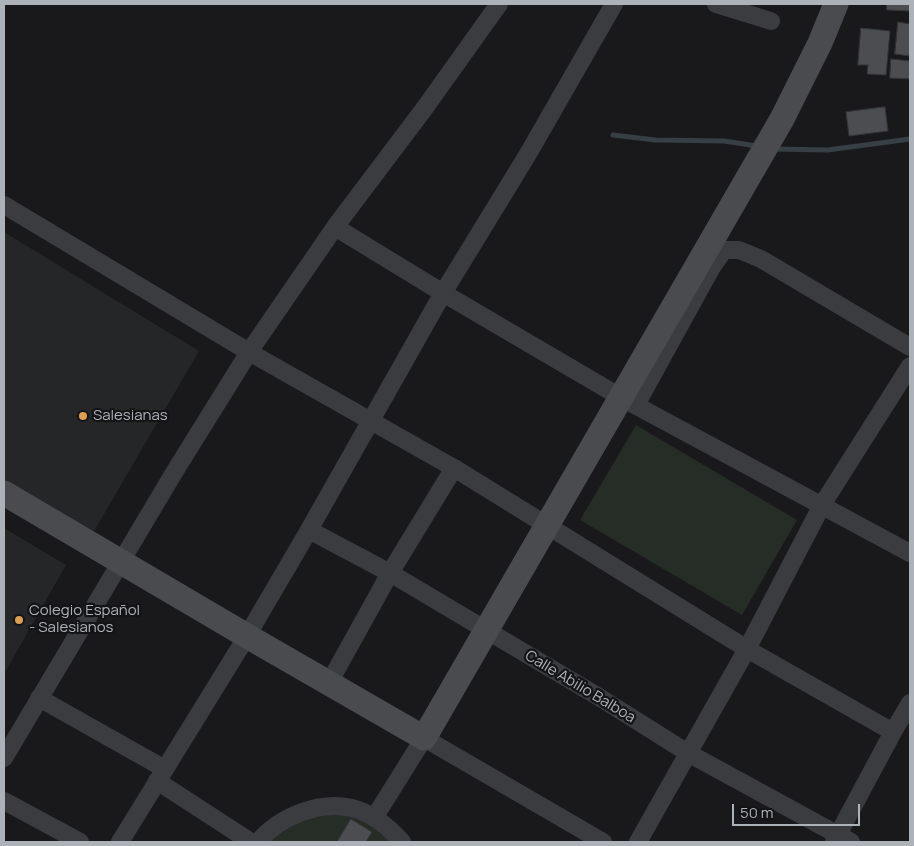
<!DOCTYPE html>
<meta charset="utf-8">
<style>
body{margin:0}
#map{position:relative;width:914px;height:846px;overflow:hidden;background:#19191b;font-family:Manrope,sans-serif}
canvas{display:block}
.frame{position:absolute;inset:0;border:5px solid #adb2b9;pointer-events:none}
.scale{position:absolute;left:732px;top:804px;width:128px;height:22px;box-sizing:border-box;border:2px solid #adb2b9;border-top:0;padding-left:6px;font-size:15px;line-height:18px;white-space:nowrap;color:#adb2b9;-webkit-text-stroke:4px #141416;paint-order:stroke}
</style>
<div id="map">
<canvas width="914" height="846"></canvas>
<div class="frame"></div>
<div class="scale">50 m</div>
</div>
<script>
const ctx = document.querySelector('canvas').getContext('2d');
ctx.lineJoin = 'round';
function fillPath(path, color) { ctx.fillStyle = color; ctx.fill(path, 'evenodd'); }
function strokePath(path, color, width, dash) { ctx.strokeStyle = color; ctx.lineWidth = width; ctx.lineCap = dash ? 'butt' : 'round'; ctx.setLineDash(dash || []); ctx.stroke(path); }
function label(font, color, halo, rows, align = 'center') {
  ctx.font = font + ' Manrope,sans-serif'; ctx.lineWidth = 4.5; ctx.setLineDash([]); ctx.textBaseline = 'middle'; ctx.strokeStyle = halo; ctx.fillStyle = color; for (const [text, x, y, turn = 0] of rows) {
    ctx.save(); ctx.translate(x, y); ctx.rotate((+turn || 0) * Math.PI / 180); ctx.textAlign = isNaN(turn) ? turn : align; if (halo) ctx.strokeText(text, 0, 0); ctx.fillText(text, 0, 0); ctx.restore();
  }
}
fillPath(new Path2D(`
 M 4,232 L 199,351 L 93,533 L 4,481 Z
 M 4,528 L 66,565 L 4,674 Z`), '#252628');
fillPath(new Path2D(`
 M 636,425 L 797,520 L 742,615 L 580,520 Z
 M 343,813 L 370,824 L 393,842 L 266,842 L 271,838 L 306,818 Z`), '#262c26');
strokePath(new Path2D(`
 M 613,135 L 655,140 L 724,141 L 757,146
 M 773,149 L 828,150 L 910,139`), '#363f44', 5);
const building = new Path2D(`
 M 887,4 L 910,4 L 910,11 L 887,10 Z
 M 898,22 L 910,24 L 910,56 L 895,54 Z
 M 861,28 L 890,31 L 886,75 L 867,74 L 868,65 L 858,65 Z
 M 891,59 L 910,61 L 910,79 L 890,78 Z
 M 885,107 L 888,131 L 849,136 L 846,112 Z
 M 351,819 L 372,832 L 366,842 L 337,842 Z`);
fillPath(building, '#4b4d50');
strokePath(building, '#333437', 1);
strokePath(new Path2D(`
 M 716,4 L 771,21
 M 4,205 L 249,352 L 454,468 L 747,649 L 893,732
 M 335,227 L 443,293 L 622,398 L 910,553
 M 636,405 L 712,267 L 724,250 L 739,250 L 761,259 L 910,347
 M 309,530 L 390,573 L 599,697 L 688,753 L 851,842
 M 329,683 L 390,573 L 454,468
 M 39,698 L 165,769
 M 4,758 L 175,471 L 249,352 L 335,227 L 424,109 L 499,4
 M 157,781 L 251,842
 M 4,801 L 80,842
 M 374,818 L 424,738 L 603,842
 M 120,842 L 247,636 L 309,530 L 443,293 L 528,154 L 614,4
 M 258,842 C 279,817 319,800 352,808 C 371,813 389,827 402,842
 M 638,842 L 747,649 L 822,505 L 910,366
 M 834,842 L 893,732 L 910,703`), '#3b3c3f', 18);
strokePath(new Path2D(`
 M 4,493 L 247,636 L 424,738 L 782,119 L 820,43 L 836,4`), '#494b4f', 25);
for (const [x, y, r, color] of [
 [83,416,5,"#dc9e50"],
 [19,620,5,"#dc9e50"]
]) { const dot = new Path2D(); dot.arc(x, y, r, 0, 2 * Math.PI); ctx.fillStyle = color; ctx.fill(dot); strokePath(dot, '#141416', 2); }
label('15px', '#adb2b9', '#141416', [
 ["Salesianas",93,416],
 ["Colegio Español",29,611],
 ["- Salesianos",29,628]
], 'left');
label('15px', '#adb2b9', '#141416', [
 ["Calle Abilio Balboa",580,687,31]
]);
</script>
